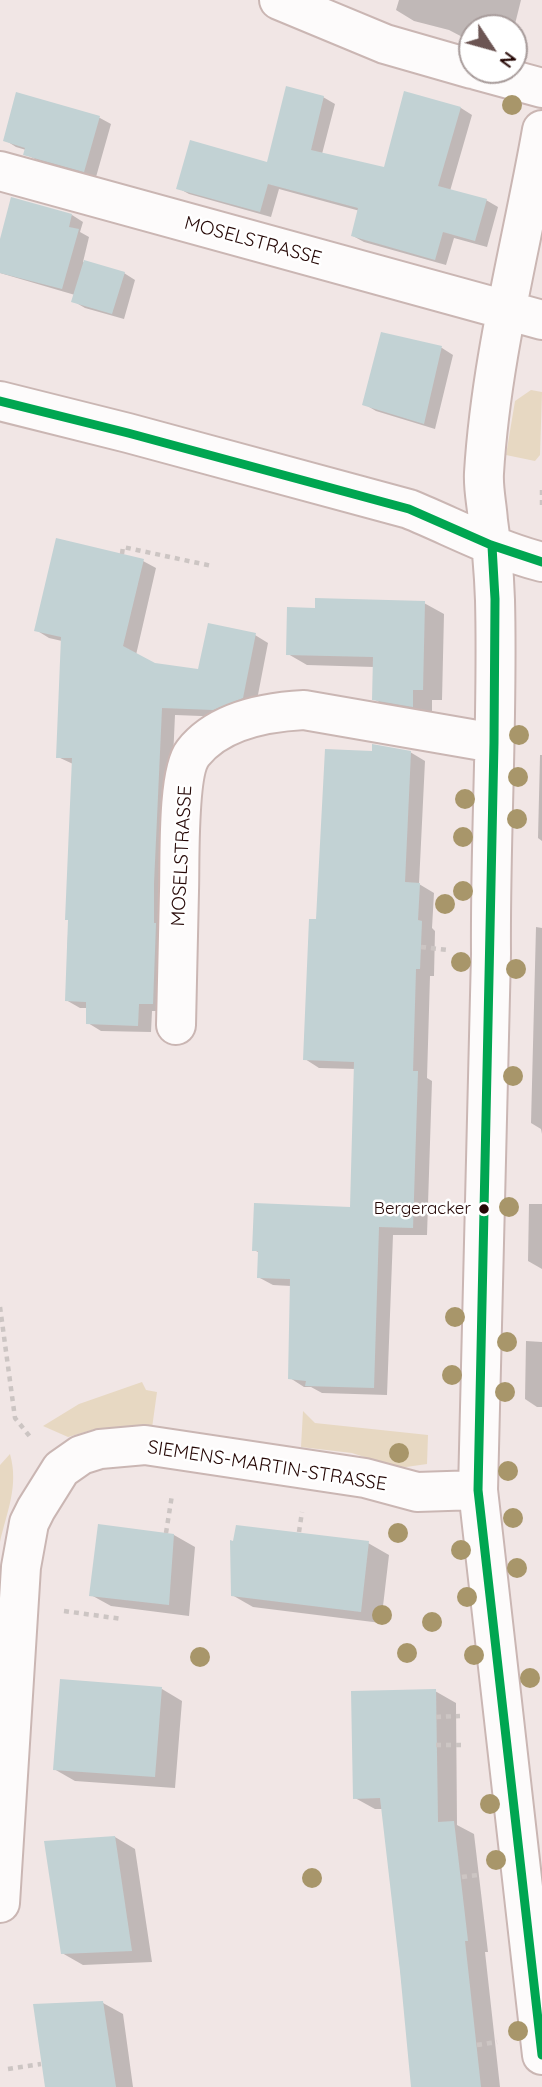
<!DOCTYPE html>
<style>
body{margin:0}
#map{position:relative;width:542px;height:2087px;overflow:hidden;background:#f1e6e5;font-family:Quicksand,sans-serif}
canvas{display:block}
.north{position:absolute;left:458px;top:14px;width:70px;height:70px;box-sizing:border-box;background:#fff;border:2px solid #a89c9b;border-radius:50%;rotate:126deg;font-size:19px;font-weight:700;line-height:28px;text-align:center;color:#250705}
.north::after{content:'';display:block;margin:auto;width:24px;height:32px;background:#6c5553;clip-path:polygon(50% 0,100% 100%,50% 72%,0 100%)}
</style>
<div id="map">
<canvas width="542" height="2087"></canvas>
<div class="north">N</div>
</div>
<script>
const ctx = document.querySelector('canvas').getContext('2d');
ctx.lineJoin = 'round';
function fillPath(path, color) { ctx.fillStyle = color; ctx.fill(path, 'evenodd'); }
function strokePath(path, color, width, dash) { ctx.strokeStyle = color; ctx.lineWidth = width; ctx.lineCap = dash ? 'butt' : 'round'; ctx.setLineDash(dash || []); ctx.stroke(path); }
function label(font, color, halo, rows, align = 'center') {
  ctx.font = font + ' Quicksand,sans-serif'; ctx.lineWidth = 5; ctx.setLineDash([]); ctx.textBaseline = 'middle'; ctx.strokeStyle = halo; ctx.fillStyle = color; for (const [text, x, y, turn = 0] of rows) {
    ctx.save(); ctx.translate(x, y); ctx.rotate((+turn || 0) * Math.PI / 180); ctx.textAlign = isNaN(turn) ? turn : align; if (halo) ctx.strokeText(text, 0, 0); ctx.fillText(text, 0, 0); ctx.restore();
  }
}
fillPath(new Path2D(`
 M 531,390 L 542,392 L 540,455 L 535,461 L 506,455 L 515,401 Z
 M 142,1382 L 146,1390 L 157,1392 L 152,1428 L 95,1429 L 68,1437 L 43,1426 L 79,1404 Z
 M 303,1411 L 315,1423 L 428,1435 L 427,1464 L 406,1467 L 392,1466 L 352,1453 L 301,1447 Z
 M 10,1454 C 19,1486 7,1511 0,1542 L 0,1465 Z`), '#e7d8c2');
fillPath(new Path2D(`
 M 399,0 L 521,0 L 514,28 L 472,28 L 472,42 L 449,30 L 414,21 L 396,10 Z
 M 406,93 L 461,108 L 472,115 L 450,191 L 486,200 L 498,207 L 487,247 L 454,238 L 446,265 L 364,242 L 353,236 L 360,211 L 279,189 L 271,217 L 189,194 L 178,188 L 268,164 L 323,97 L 335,104 L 322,154 L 385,169 Z
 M 17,94 L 100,118 L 111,124 L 96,177 L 37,160 L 25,154 L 26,150 L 16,147 L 5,140 Z
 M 72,215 L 83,222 L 80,232 L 89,237 L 83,262 L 124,273 L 135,280 L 124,319 L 85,308 L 73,301 L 75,295 L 0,273 L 0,245 Z
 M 382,334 L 442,348 L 453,355 L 435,429 L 376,411 L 364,404 Z
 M 143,561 L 156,568 L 136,655 L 154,665 L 199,671 L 255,635 L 268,643 L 256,705 L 227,717 L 175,715 L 167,891 L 166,1011 L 152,1011 L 151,1032 L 101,1031 L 88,1023 L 88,1008 L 80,1008 L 66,1000 L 73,764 L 58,757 L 62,641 L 49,638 L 36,630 Z
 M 424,603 L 444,614 L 442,700 L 432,700 L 432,716 L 393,710 L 374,699 L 374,667 L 307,665 L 288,654 Z
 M 410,752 L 425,761 L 419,884 L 434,893 L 432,928 L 435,931 L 434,976 L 430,976 L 427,1078 L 432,1081 L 427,1235 L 393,1235 L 387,1395 L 322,1393 L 311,1387 L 304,1387 L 290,1378 L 291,1286 L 273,1285 L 258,1277 L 260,1253 L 254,1250 L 352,1209 L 356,1069 L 319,1068 L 305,1059 L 317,921 Z
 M 540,755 L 542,755 L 542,841 L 538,838 Z
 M 536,927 L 542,928 L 542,1134 L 541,1129 L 531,1123 Z
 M 529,1204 L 542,1204 L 542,1269 L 528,1261 Z
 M 526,1341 L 542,1342 L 542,1407 L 537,1407 L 525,1399 Z
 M 100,1526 L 174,1535 L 195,1547 L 189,1616 L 111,1606 L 91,1595 Z
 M 368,1543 L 389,1555 L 381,1623 L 253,1607 L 232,1595 Z
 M 162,1689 L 182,1701 L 175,1788 L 75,1781 L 54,1769 Z
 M 435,1691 L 456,1703 L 457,1825 L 474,1834 L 488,1952 L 485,1952 L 500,2087 L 413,2087 L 383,1809 L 375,1809 L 355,1798 Z
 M 115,1837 L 135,1849 L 152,1962 L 83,1965 L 62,1953 Z
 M 103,2003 L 123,2014 L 133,2087 L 46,2087 Z`), '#0003');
fillPath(new Path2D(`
 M 286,86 L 324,96 L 311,150 L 384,167 L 404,91 L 461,107 L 438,186 L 487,199 L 475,241 L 443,232 L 435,260 L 351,236 L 358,208 L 268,184 L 260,212 L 176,189 L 190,140 L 267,162 Z
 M 16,92 L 100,116 L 84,172 L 23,155 L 25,148 L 3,141 Z
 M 11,197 L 72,214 L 69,227 L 79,229 L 62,289 L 0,273 L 0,239 Z
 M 84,260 L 125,272 L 112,314 L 71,302 Z
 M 381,332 L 442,346 L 424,424 L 362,405 Z
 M 56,538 L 144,559 L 123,646 L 155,663 L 198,669 L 208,623 L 256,633 L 243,698 L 213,710 L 162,708 L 154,883 L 154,923 L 156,923 L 153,1004 L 139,1004 L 138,1026 L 86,1024 L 86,1002 L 65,1001 L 68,920 L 65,920 L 72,758 L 56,758 L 61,637 L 34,631 Z
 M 315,598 L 425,601 L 423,690 L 413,690 L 413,707 L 372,700 L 373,657 L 286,655 L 287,607 L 315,608 Z
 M 372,744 L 411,751 L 405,882 L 420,883 L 418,920 L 422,921 L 420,969 L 416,969 L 413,1071 L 418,1071 L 413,1228 L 379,1227 L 374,1388 L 305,1386 L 306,1381 L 288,1379 L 290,1279 L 257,1278 L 258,1251 L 252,1251 L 254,1203 L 350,1207 L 354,1062 L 303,1060 L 309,919 L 316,919 L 325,749 L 372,751 Z
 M 98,1524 L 174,1534 L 169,1605 L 89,1596 Z
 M 236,1525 L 369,1541 L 361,1612 L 231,1596 L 230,1540 L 233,1541 Z
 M 60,1679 L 162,1687 L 155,1777 L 53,1770 Z
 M 436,1689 L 438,1822 L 454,1821 L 468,1941 L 465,1941 L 481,2087 L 411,2087 L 400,1971 L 380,1798 L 353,1799 L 351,1691 Z
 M 115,1836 L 132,1951 L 61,1954 L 44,1841 Z
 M 103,2001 L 116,2087 L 45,2087 L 33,2004 Z`), '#c2d2d4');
const minor = new Path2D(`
 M 279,0 L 385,44 L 472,69
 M 476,70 L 542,88
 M 542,130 C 522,244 491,357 484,473 C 483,489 487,505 488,521 C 492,547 494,573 495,600 C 498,718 490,836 491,954 L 478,1490 L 542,2055
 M 0,171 L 542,320
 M 0,401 L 128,433 L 409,509 C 453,527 495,550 542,562
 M 176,1025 C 177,981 178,936 179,891 C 180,863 177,773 193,753 C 218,721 266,712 304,710 L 494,743
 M 0,1903 L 21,1567 L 29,1523 L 36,1509 L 61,1469 L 81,1455 L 100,1449 L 145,1445 L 365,1478 L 417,1492 L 478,1490`);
strokePath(minor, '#cab6b3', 42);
strokePath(new Path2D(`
 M 542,490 L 542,507
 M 122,554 L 123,547 L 212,566
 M 421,947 L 448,950
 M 0,1307 L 15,1418 L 31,1438
 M 299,1532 L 302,1512
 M 166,1533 L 172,1495
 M 64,1611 L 122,1619
 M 436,1717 L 460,1716
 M 436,1745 L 464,1745
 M 462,1877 L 478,1875
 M 477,2045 L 497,2042
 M 8,2069 L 41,2064`), '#ccc5c3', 4.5, [5, 5]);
strokePath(minor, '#fdfbfb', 38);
strokePath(new Path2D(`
 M 0,401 L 128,433 L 409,509 L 491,545 L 542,562
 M 492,546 L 495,599 L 494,743 L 478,1490 L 542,2055`), '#00a651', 9);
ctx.fillStyle = '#a8966a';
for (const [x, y] of [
 [512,105],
 [519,735],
 [518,777],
 [465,799],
 [517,819],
 [463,837],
 [463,891],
 [445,904],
 [461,962],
 [516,969],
 [513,1076],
 [509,1207],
 [455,1317],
 [507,1342],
 [452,1375],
 [505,1392],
 [399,1453],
 [508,1471],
 [513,1518],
 [398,1533],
 [461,1550],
 [517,1568],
 [467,1597],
 [382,1615],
 [432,1622],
 [407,1653],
 [474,1655],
 [200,1657],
 [530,1678],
 [490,1804],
 [496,1860],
 [312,1878],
 [518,2031]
]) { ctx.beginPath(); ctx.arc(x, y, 10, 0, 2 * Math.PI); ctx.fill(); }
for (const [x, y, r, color] of [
 [484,1209,6,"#250705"]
]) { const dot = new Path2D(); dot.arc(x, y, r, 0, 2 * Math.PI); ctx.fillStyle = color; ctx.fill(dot); strokePath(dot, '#fff', 2.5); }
label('17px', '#250705', '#fff', [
 ["Bergeracker",471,1209]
], 'right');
label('19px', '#250705', '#fff', [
 ["MOSELSTRASSE",253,241,15],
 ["MOSELSTRASSE",182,856,-87],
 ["SIEMENS-MARTIN-STRASSE",267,1466,9]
]);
</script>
